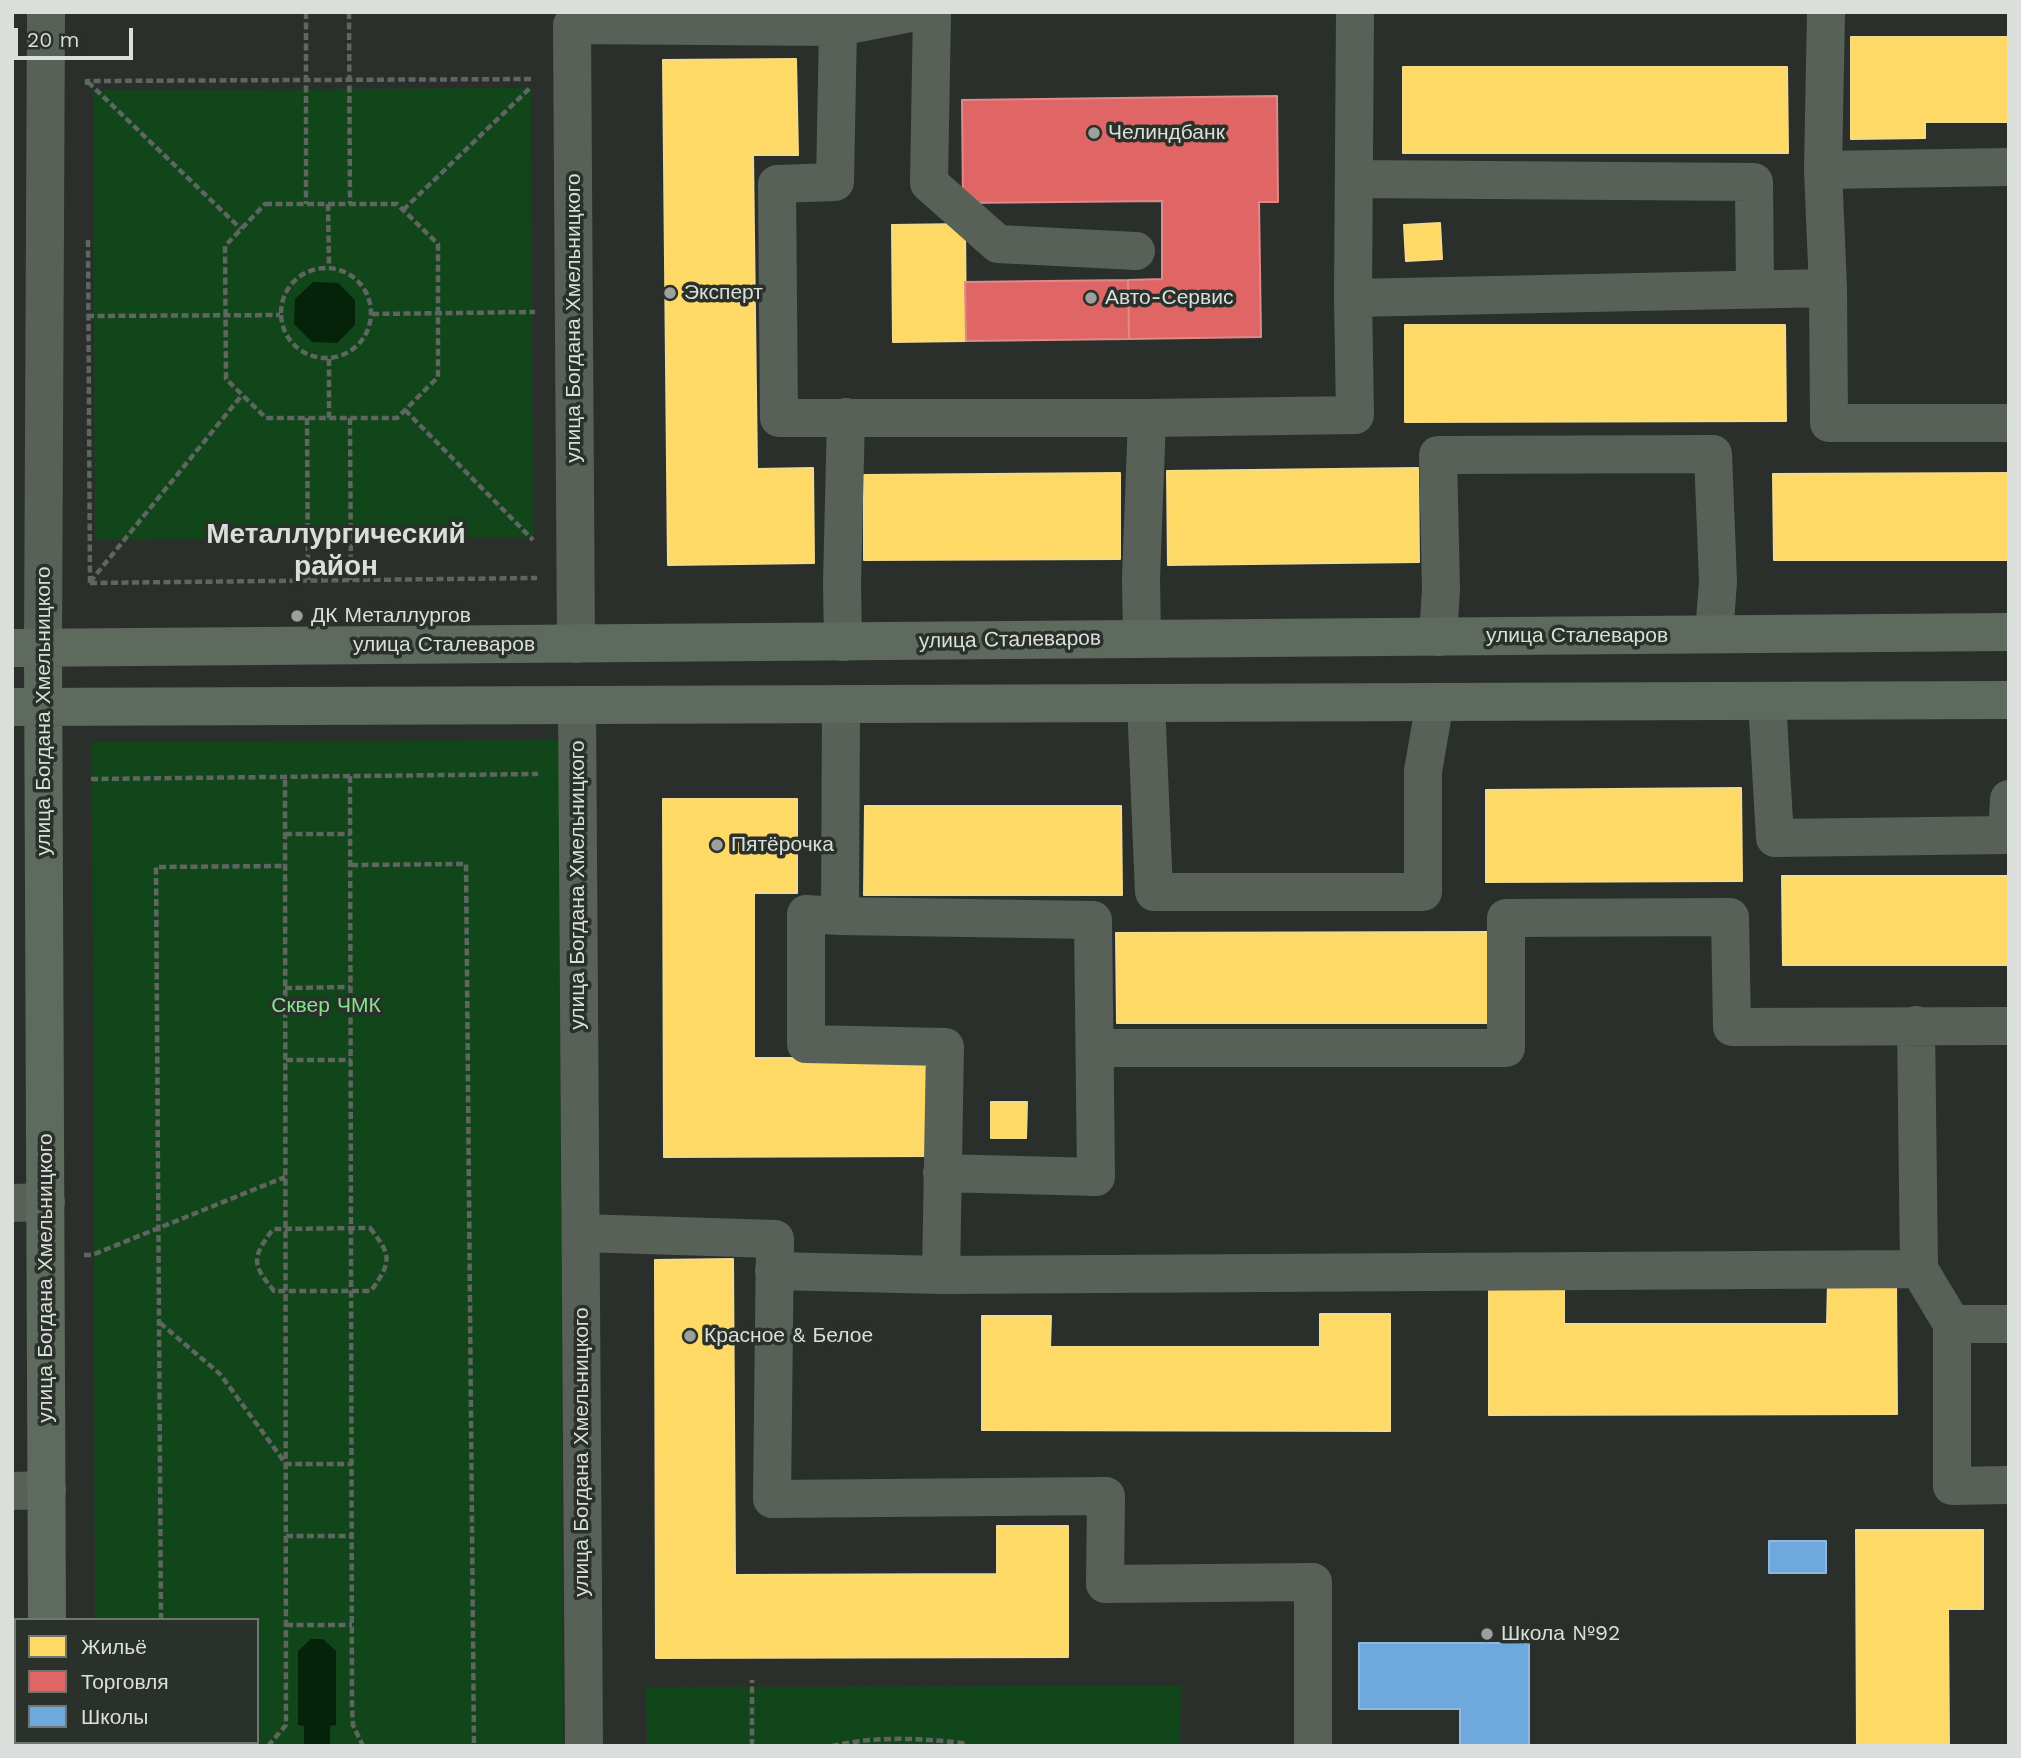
<!DOCTYPE html>
<meta charset="utf-8">
<style>
body{margin:0}
#map{position:relative;width:2021px;height:1758px;overflow:hidden;background:#2b2f2b;font-family:"Work Sans",sans-serif}
canvas{display:block}
.frame{position:absolute;inset:0;border:14px solid #dbdfdb;pointer-events:none}
.legend{position:absolute;left:14px;top:1618px;width:245px;height:126px;box-sizing:border-box;background:#2a302a;border:2px solid #717671;margin:0;padding:9px 12px;list-style:none;font-size:21px;color:#dbdfdb}
.legend li{display:flex;align-items:center;gap:14px;height:35px}
.legend b{width:35px;border:2px solid #717671}
.scale{position:absolute;left:14px;top:28px;width:119px;height:32px;box-sizing:border-box;border:4px solid #dbdfdb;border-top:0;padding-left:9px;font-size:21px;line-height:24px;white-space:nowrap;color:#dbdfdb;-webkit-text-stroke:5px #2a302a;paint-order:stroke}
</style>
<div id="map">
<canvas width="2021" height="1758"></canvas>
<div class="frame"></div>
<ul class="legend">
<li><b style="height:19px;background:#ffd966"></b>Жильё</li>
<li><b style="height:19px;background:#e06666"></b>Торговля</li>
<li><b style="height:19px;background:#6fa8dc"></b>Школы</li>
</ul>
<div class="scale">20 m</div>
</div>
<script>
const ctx = document.querySelector('canvas').getContext('2d');
ctx.lineJoin = 'round';
function fillPath(path, color) { ctx.fillStyle = color; ctx.fill(path, 'evenodd'); }
function strokePath(path, color, width, dash) { ctx.strokeStyle = color; ctx.lineWidth = width; ctx.lineCap = dash ? 'butt' : 'round'; ctx.setLineDash(dash || []); ctx.stroke(path); }
function label(font, color, halo, rows, align = 'center') {
  ctx.font = font + ' "Work Sans",sans-serif'; ctx.lineWidth = 7; ctx.setLineDash([]); ctx.textBaseline = 'middle'; ctx.strokeStyle = halo; ctx.fillStyle = color; for (const [text, x, y, turn = 0] of rows) {
    ctx.save(); ctx.translate(x, y); ctx.rotate((+turn || 0) * Math.PI / 180); ctx.textAlign = isNaN(turn) ? turn : align; if (halo) ctx.strokeText(text, 0, 0); ctx.fillText(text, 0, 0); ctx.restore();
  }
}
fillPath(new Path2D(`
 M 531,88 L 533,537 L 95,540 L 93,90 Z
 M 559,740 L 563,1746 L 96,1746 L 96,1742 L 257,1742 L 257,1620 L 95,1620 L 92,742 Z
 M 1181,1686 L 1180,1746 L 647,1746 L 646,1687 Z`), '#11461b');
fillPath(new Path2D(`
 M 313,282 L 338,283 L 355,300 L 355,325 L 337,343 L 312,342 L 294,324 L 295,299 Z
 M 311,1639 L 323,1639 L 336,1651 L 336,1725 L 330,1726 L 330,1746 L 304,1746 L 304,1726 L 298,1725 L 298,1651 Z`), '#042308');
const homes = new Path2D(`
 M 1851,37 L 2009,37 L 2009,122 L 1925,122 L 1925,138 L 1851,139 Z
 M 796,59 L 798,155 L 753,155 L 757,469 L 813,468 L 814,563 L 668,565 L 663,60 Z
 M 1403,67 L 1787,67 L 1788,153 L 1403,153 Z
 M 1440,223 L 1442,259 L 1406,261 L 1404,225 Z
 M 965,224 L 966,341 L 893,342 L 892,225 Z
 M 1405,325 L 1785,325 L 1786,421 L 1405,422 Z
 M 1418,468 L 1419,562 L 1168,565 L 1167,471 Z
 M 1120,473 L 1120,559 L 864,560 L 864,475 Z
 M 2009,473 L 2009,560 L 1774,560 L 1773,474 Z
 M 1741,788 L 1742,881 L 1486,882 L 1486,790 Z
 M 663,799 L 797,799 L 797,893 L 754,893 L 754,1058 L 929,1058 L 929,1156 L 664,1157 Z
 M 865,806 L 1121,806 L 1122,895 L 864,895 Z
 M 1782,876 L 2009,876 L 2009,965 L 1783,965 Z
 M 1493,932 L 1493,1023 L 1117,1023 L 1116,933 Z
 M 991,1102 L 1027,1102 L 1026,1138 L 991,1138 Z
 M 733,1259 L 735,1575 L 997,1574 L 997,1526 L 1068,1526 L 1068,1657 L 656,1658 L 655,1260 Z
 M 1828,1282 L 1896,1282 L 1897,1414 L 1489,1415 L 1489,1283 L 1564,1283 L 1564,1324 L 1827,1324 Z
 M 1320,1314 L 1390,1314 L 1390,1431 L 982,1430 L 982,1316 L 1051,1316 L 1050,1347 L 1320,1347 Z
 M 1856,1530 L 1983,1530 L 1983,1609 L 1948,1609 L 1949,1746 L 1857,1746 Z`);
fillPath(homes, '#ffd966');
strokePath(homes, '#f4db89', 2);
const shops = new Path2D(`
 M 1277,96 L 1278,202 L 1259,202 L 1261,337 L 1129,339 L 1128,280 L 1162,279 L 1162,201 L 963,203 L 962,100 Z
 M 1128,280 L 1129,339 L 966,341 L 965,282 Z`);
fillPath(shops, '#e06666');
strokePath(shops, '#de8a89', 2);
const schools = new Path2D(`
 M 1769,1541 L 1826,1541 L 1826,1573 L 1769,1573 Z
 M 1359,1643 L 1529,1643 L 1529,1746 L 1460,1746 L 1460,1709 L 1359,1709 Z`);
fillPath(schools, '#6fa8dc');
strokePath(schools, '#8fb8dc', 2);
strokePath(new Path2D(`
 M 306,12 L 306,204
 M 349,12 L 350,204
 M 88,82 L 241,229
 M 87,85 L 87,81 L 533,79
 M 265,204 L 397,204 L 438,244 L 438,377 L 397,418 L 266,418 L 226,379 L 225,246 Z
 M 328,204 L 329,266
 M 403,210 L 531,87
 M 88,240 L 90,583
 M281 313a45 45 0 1 1 90 0a45 45 0 1 1-90 0Z
 M 372,314 L 535,312
 M 87,316 L 280,315
 M 329,359 L 329,418
 M 405,410 L 533,540
 M 307,418 L 308,580
 M 350,418 L 351,580
 M 90,582 L 242,395
 M 90,583 L 537,578
 M 350,776 L 352,1708 L 353,1725 L 363,1746
 M 91,779 L 538,774
 M 285,834 L 350,834
 M 351,865 L 466,864 L 474,1746
 M 285,988 L 350,987
 M 286,1060 L 351,1060
 M 370,1228 C 392,1256 392,1261 371,1291 L 274,1291 C 251,1263 252,1258 273,1229 Z
 M 84,1255 L 92,1255 L 285,1177
 M 160,1323 L 220,1374 L 286,1464 L 352,1464
 M 286,1536 L 352,1536
 M 161,1620 L 156,867 L 286,866
 M 286,1625 L 352,1625
 M 162,1742 L 162,1746
 M 268,1746 L 286,1725 L 285,777
 M 752,1746 L 752,1680
 M 832,1746 C 876,1736 918,1738 962,1743 L 967,1746`), '#5f655f', 4.5, [7, 3.5]);
strokePath(new Path2D(`
 M 932,12 L 929,183 L 998,244 L 1136,251
 M 1826,12 L 1823,170 L 1828,288
 M 838,27 L 835,182 L 777,184 L 779,418 L 1147,418 L 1355,415 L 1353,298 L 1355,12
 M 1823,170 L 2009,167
 M 1354,179 L 1754,182 L 1755,289
 M 1353,298 L 1828,288 L 1829,423 L 2009,423
 M 1438,637 L 1441,589 L 1438,455 L 1713,454 L 1718,582 L 1714,634
 M 1142,639 L 1141,578 L 1147,418
 M 843,642 L 842,583 L 846,417
 M 576,644 L 572,25 L 838,27 L 915,12
 M 43,648 L 46,12
 M 1767,701 L 1775,838 L 2007,835 L 2009,799
 M 1146,703 L 1154,892 L 1423,892 L 1423,771 L 1435,702
 M 841,704 L 840,916 L 806,914 L 806,1044 L 945,1047 L 941,1275
 M 577,705 L 584,1746
 M 840,916 L 1093,920 L 1096,1177 L 942,1173
 M 1916,1025 L 1919,1269
 M 1096,1048 L 1506,1048 L 1506,918 L 1730,917 L 1732,1027 L 2009,1026
 M 12,1203 L 46,1202
 M 581,1233 L 775,1239 L 772,1499 L 1106,1496 L 1105,1584 L 1313,1582 L 1313,1746
 M 774,1271 L 941,1275 L 1919,1269 L 1952,1324 L 2009,1324
 M 1952,1324 L 1952,1486 L 2009,1485
 M 12,1491 L 47,1490`), '#586158', 38);
strokePath(new Path2D(`
 M 12,648 L 2009,632
 M 43,648 L 47,1620
 M 12,707 L 2009,700
 M 48,1742 L 48,1746`), '#5f6a5f', 38);
for (const [x, y, r, color] of [
 [1094,133,7,"#9da19d"],
 [670,293,7,"#9da19d"],
 [1091,298,7,"#9da19d"],
 [297,616,7,"#9da19d"],
 [717,845,7,"#9da19d"],
 [690,1336,7,"#9da19d"],
 [1487,1634,7,"#9da19d"]
]) { const dot = new Path2D(); dot.arc(x, y, r, 0, 2 * Math.PI); ctx.fillStyle = color; ctx.fill(dot); strokePath(dot, '#2a302a', 2.5); }
label('21px', '#dbdfdb', '#2a302a', [
 ["Челиндбанк",1108,133],
 ["Эксперт",684,293],
 ["Авто-Сервис",1105,298],
 ["ДК Металлургов",311,616],
 ["Пятёрочка",731,845],
 ["Красное & Белое",704,1336],
 ["Школа №92",1501,1634]
], 'left');
label('21px', '#dbdfdb', '#2a302a', [
 ["улица Богдана Хмельницкого",574,318,-90],
 ["улица Сталеваров",1577,636],
 ["улица Сталеваров",1010,640,-1],
 ["улица Сталеваров",444,645],
 ["улица Богдана Хмельницкого",44,711,-90],
 ["улица Богдана Хмельницкого",578,885,-90],
 ["улица Богдана Хмельницкого",46,1278,-90],
 ["улица Богдана Хмельницкого",582,1452,-90]
]);
label('21px', '#87e38f', '#2a302a', [
 ["Сквер ЧМК",326,1006]
]);
label('bold 28px', '#dbdfdb', '#2a302a', [
 ["Металлургический",336,535],
 ["район",336,567]
]);
</script>
